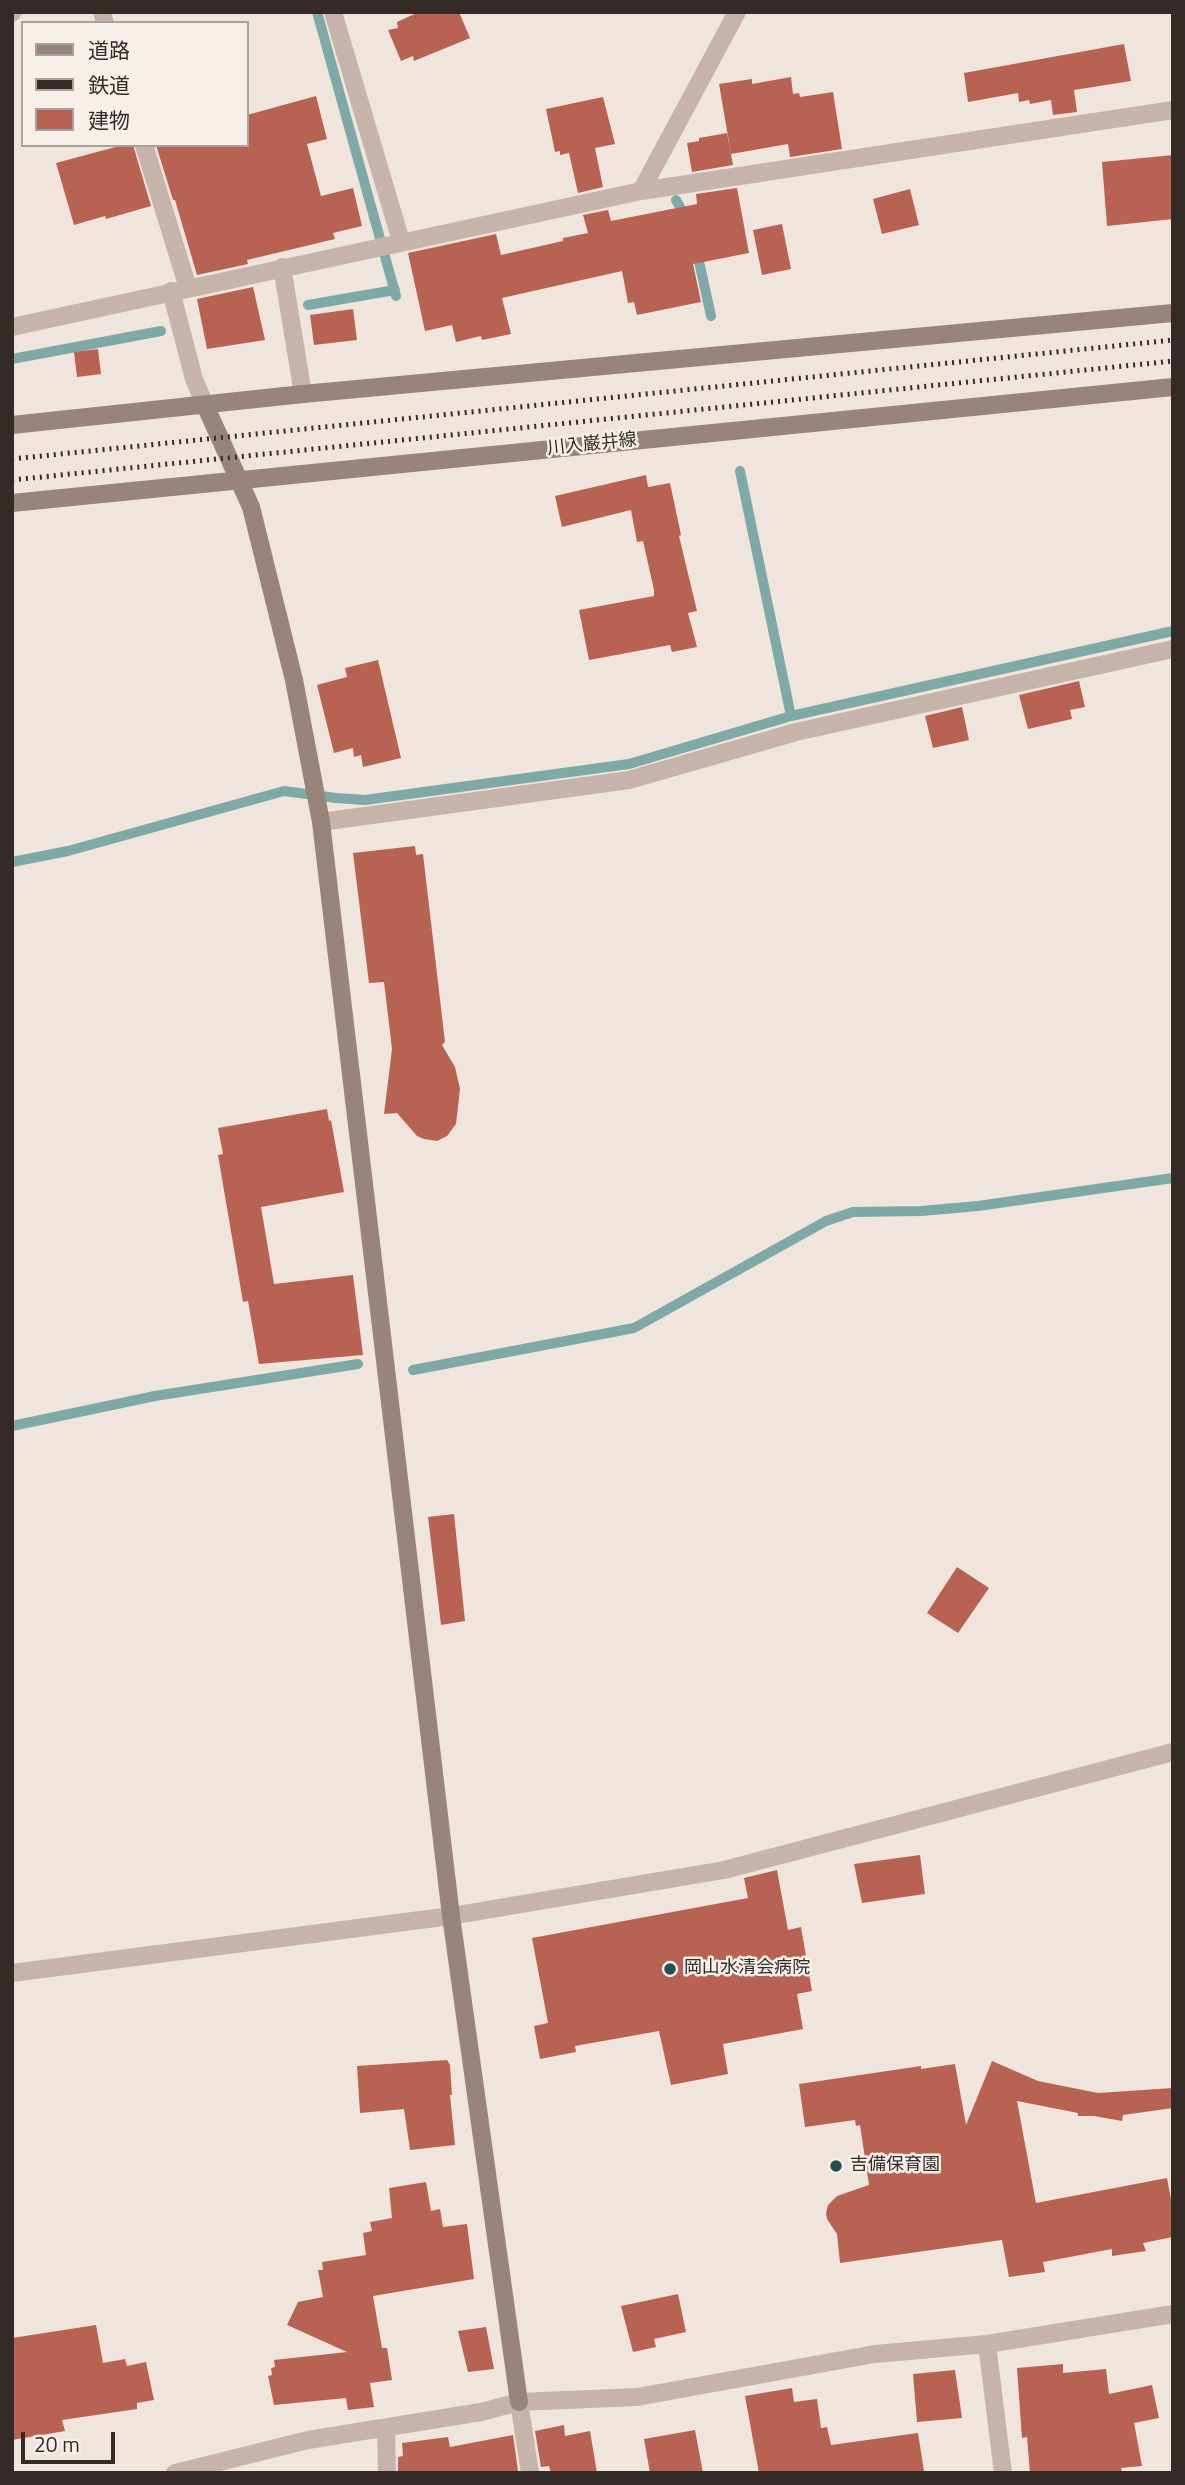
<!DOCTYPE html>
<meta charset="utf-8">
<style>
body{margin:0}
#map{position:relative;width:1185px;height:2485px;overflow:hidden;background:#efe5dd;font-family:"Titillium Web","Noto Sans JP",sans-serif}
canvas{display:block}
.frame{position:absolute;inset:0;border:14px solid #342b29;pointer-events:none}
.legend{position:absolute;left:21px;top:21px;width:228px;height:126px;box-sizing:border-box;background:#f7efe9;border:2px solid #a9a19c;margin:0;padding:9px 12px;list-style:none;font-size:21px;color:#342b29}
.legend li{display:flex;align-items:center;gap:14px;height:35px}
.legend b{width:35px;border:2px solid #a9a19c}
.scale{position:absolute;left:21px;top:2432px;width:94px;height:32px;box-sizing:border-box;border:4px solid #342b29;border-top:0;padding-left:9px;font-size:21px;line-height:24px;white-space:nowrap;color:#342b29;-webkit-text-stroke:5px #f7efe9;paint-order:stroke}
</style>
<div id="map">
<canvas width="1185" height="2485"></canvas>
<div class="frame"></div>
<ul class="legend">
<li><b style="height:9px;background:#99847c"></b>道路</li>
<li><b style="height:9px;background:#342b29"></b>鉄道</li>
<li><b style="height:19px;background:#b76253"></b>建物</li>
</ul>
<div class="scale">20 m</div>
</div>
<script>
const ctx = document.querySelector('canvas').getContext('2d');
ctx.lineJoin = 'round';
function strokePath(path, color, width, dash) { ctx.strokeStyle = color; ctx.lineWidth = width; ctx.lineCap = dash ? 'butt' : 'round'; ctx.setLineDash(dash || []); ctx.stroke(path); }
function fillPath(path, color) { ctx.fillStyle = color; ctx.fill(path, 'evenodd'); }
function label(font, color, halo, rows, align = 'center') {
  ctx.font = font + ' "Titillium Web","Noto Sans JP",sans-serif'; ctx.lineWidth = 5; ctx.setLineDash([]); ctx.textBaseline = 'middle'; ctx.strokeStyle = halo; ctx.fillStyle = color; for (const [text, x, y, turn = 0] of rows) {
    ctx.save(); ctx.translate(x, y); ctx.rotate((+turn || 0) * Math.PI / 180); ctx.textAlign = isNaN(turn) ? turn : align; if (halo) ctx.strokeText(text, 0, 0); ctx.fillText(text, 0, 0); ctx.restore();
  }
}
strokePath(new Path2D(`
 M 317,12 L 396,296
 M 676,200 L 686,218
 M 697,252 L 711,316
 M 308,305 L 395,290
 M 12,359 L 161,331
 M 740,471 L 791,716
 M 12,862 L 68,851 L 284,791 L 336,798 L 365,800 L 629,764 L 791,716 L 1173,631
 M 413,1370 L 634,1328 L 826,1221 L 853,1212 L 921,1211 L 978,1206 L 1173,1178
 M 12,1426 L 155,1396 L 358,1364`), '#7fa9a7', 10);
fillPath(new Path2D(`
 M 419,12 L 459,12 L 470,38 L 414,61 L 413,56 L 401,61 L 388,30 L 398,28 L 397,22 Z
 M 1124,44 L 1131,81 L 1074,90 L 1077,112 L 1053,115 L 1051,100 L 1030,104 L 1029,100 L 1019,102 L 1018,93 L 968,102 L 964,73 Z
 M 791,77 L 793,94 L 799,93 L 800,97 L 833,92 L 842,149 L 790,157 L 788,144 L 731,154 L 719,84 L 752,79 L 752,84 Z
 M 316,96 L 327,139 L 307,144 L 321,196 L 353,188 L 362,226 L 333,233 L 335,239 L 247,260 L 248,264 L 197,275 L 175,200 L 173,200 L 156,145 L 247,145 L 247,115 Z
 M 603,97 L 615,144 L 595,148 L 603,187 L 578,193 L 569,153 L 560,155 L 560,151 L 555,152 L 546,109 Z
 M 727,133 L 733,165 L 692,172 L 687,143 L 699,141 L 699,138 Z
 M 123,145 L 133,145 L 151,206 L 106,219 L 105,216 L 74,225 L 56,163 Z
 M 1173,155 L 1173,219 L 1107,226 L 1102,162 Z
 M 737,188 L 749,253 L 693,264 L 701,302 L 637,315 L 634,302 L 628,303 L 622,271 L 502,298 L 511,334 L 482,340 L 481,336 L 456,342 L 452,325 L 425,331 L 408,253 L 496,234 L 501,255 L 563,241 L 563,238 L 588,233 L 583,215 L 608,210 L 611,221 L 697,204 L 696,194 Z
 M 910,189 L 919,225 L 882,234 L 873,199 Z
 M 782,224 L 791,269 L 762,275 L 753,230 Z
 M 253,287 L 265,340 L 207,349 L 197,299 Z
 M 353,309 L 357,340 L 314,345 L 310,315 Z
 M 98,349 L 101,374 L 77,377 L 74,352 Z
 M 646,475 L 648,487 L 670,483 L 681,535 L 679,536 L 697,611 L 688,613 L 697,647 L 672,652 L 670,645 L 589,660 L 579,610 L 654,596 L 654,590 L 643,541 L 637,542 L 631,510 L 562,527 L 555,496 Z
 M 378,660 L 401,758 L 363,767 L 361,755 L 354,757 L 353,748 L 334,753 L 317,685 L 347,677 L 345,668 Z
 M 1079,681 L 1085,707 L 1070,710 L 1072,719 L 1028,729 L 1019,695 Z
 M 962,707 L 969,740 L 933,748 L 925,716 Z
 M 415,846 L 416,855 L 423,854 L 445,1042 L 442,1045 L 455,1067 L 460,1089 L 456,1124 L 447,1136 L 437,1141 L 424,1139 L 417,1136 L 397,1113 L 384,1114 L 392,1049 L 384,982 L 369,983 L 353,853 Z
 M 327,1109 L 329,1121 L 331,1120 L 344,1192 L 261,1207 L 274,1284 L 353,1275 L 363,1355 L 259,1364 L 248,1301 L 243,1302 L 218,1155 L 223,1154 L 218,1128 Z
 M 454,1514 L 465,1621 L 441,1625 L 428,1517 Z
 M 957,1567 L 989,1588 L 958,1633 L 927,1613 Z
 M 920,1855 L 925,1894 L 862,1903 L 854,1864 Z
 M 777,1870 L 788,1930 L 801,1927 L 812,1991 L 797,1994 L 803,2029 L 723,2044 L 728,2074 L 671,2085 L 659,2031 L 575,2046 L 576,2052 L 540,2059 L 534,2026 L 548,2023 L 532,1938 L 748,1898 L 744,1878 Z
 M 447,2060 L 450,2065 L 452,2095 L 450,2095 L 455,2145 L 410,2150 L 404,2109 L 360,2113 L 357,2066 Z
 M 992,2061 L 1038,2081 L 1098,2093 L 1173,2088 L 1173,2108 L 1123,2115 L 1122,2121 L 1094,2116 L 1078,2116 L 1078,2113 L 1017,2101 L 1036,2203 L 1167,2178 L 1173,2210 L 1173,2237 L 1143,2243 L 1146,2251 L 1112,2256 L 1112,2249 L 1043,2262 L 1045,2272 L 1009,2277 L 1002,2240 L 840,2263 L 837,2234 L 827,2219 L 826,2213 L 828,2205 L 837,2196 L 869,2185 L 860,2125 L 856,2126 L 855,2120 L 805,2127 L 799,2084 L 921,2066 L 921,2069 L 955,2064 L 966,2125 Z
 M 426,2182 L 431,2211 L 440,2209 L 443,2227 L 467,2224 L 474,2279 L 373,2296 L 382,2348 L 387,2348 L 392,2380 L 370,2383 L 374,2407 L 348,2410 L 346,2398 L 274,2405 L 268,2376 L 272,2375 L 271,2368 L 275,2367 L 274,2360 L 347,2352 L 287,2325 L 298,2302 L 323,2297 L 318,2270 L 323,2270 L 322,2262 L 366,2255 L 363,2233 L 372,2231 L 370,2222 L 392,2218 L 389,2188 Z
 M 678,2294 L 686,2332 L 654,2339 L 656,2347 L 633,2352 L 621,2306 Z
 M 96,2325 L 103,2363 L 125,2359 L 127,2366 L 146,2362 L 154,2400 L 137,2403 L 137,2409 L 62,2420 L 65,2431 L 12,2440 L 12,2338 Z
 M 486,2327 L 494,2369 L 468,2372 L 458,2331 Z
 M 1063,2364 L 1063,2373 L 1106,2369 L 1109,2394 L 1152,2385 L 1159,2418 L 1134,2423 L 1142,2466 L 1121,2468 L 1122,2473 L 1030,2473 L 1027,2437 L 1022,2438 L 1017,2368 Z
 M 955,2370 L 962,2418 L 917,2422 L 913,2374 Z
 M 792,2388 L 794,2402 L 817,2399 L 821,2428 L 827,2427 L 831,2445 L 918,2433 L 924,2471 L 759,2473 L 745,2396 Z
 M 564,2425 L 565,2436 L 590,2431 L 597,2473 L 551,2473 L 549,2466 L 541,2467 L 535,2431 Z
 M 695,2430 L 703,2473 L 650,2473 L 644,2439 Z
 M 513,2435 L 518,2471 L 398,2473 L 398,2457 L 403,2456 L 402,2443 L 448,2437 L 450,2447 Z`), '#b76253');
strokePath(new Path2D(`
 M 102,12 L 105,23
 M 333,12 L 401,241
 M 12,13 L 13,12
 M 144,145 L 188,288
 M 641,191 L 737,12
 M 282,267 L 303,394
 M 171,291 L 194,379 L 205,405
 M 12,327 L 641,191 L 1173,110
 M 321,822 L 629,780 L 796,732 L 1173,649
 M 12,1973 L 451,1916 L 724,1870 L 1173,1752
 M 987,2344 L 1003,2473
 M 519,2402 L 530,2473
 M 386,2428 L 387,2473
 M 175,2473 L 308,2440 L 481,2412 L 519,2402 L 637,2397 L 875,2354 L 987,2344 L 1173,2314`), '#c6b4aa', 18);
strokePath(new Path2D(`
 M 205,405 L 251,507 L 294,680 L 321,822 L 451,1916 L 519,2402
 M 12,425 L 303,394 L 1173,313
 M 12,503 L 1173,387`), '#99847c', 18);
strokePath(new Path2D(`
 M 12,459 L 1173,340
 M 12,480 L 1173,361`), '#342b29', 5, [2, 5]);
for (const [x, y, r, color] of [
 [670,1969,7,"#235150"],
 [836,2166,7,"#235150"]
]) { const dot = new Path2D(); dot.arc(x, y, r, 0, 2 * Math.PI); ctx.fillStyle = color; ctx.fill(dot); strokePath(dot, '#f7efe9', 2.5); }
label('18px', '#342b29', '#f7efe9', [
 ["川入巌井線",592,445,-6]
]);
label('18px', '#342b29', '#f7efe9', [
 ["岡山水清会病院",684,1969],
 ["吉備保育園",850,2166]
], 'left');
</script>
